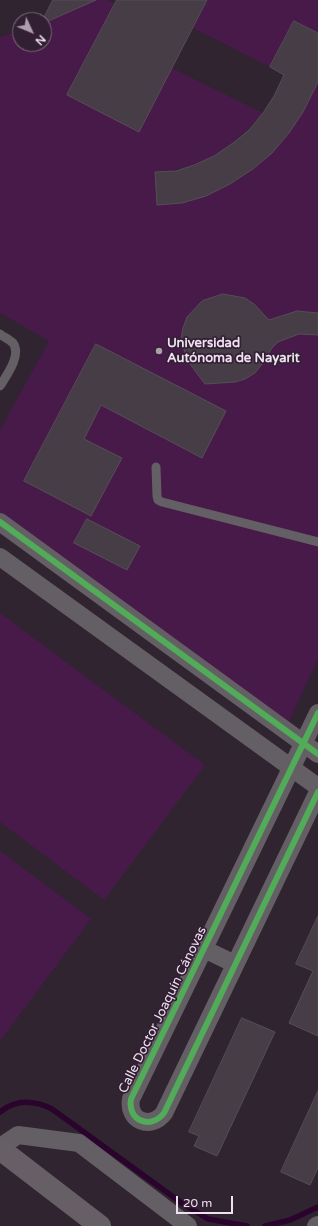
<!DOCTYPE html>
<meta charset="utf-8">
<style>
body{margin:0}
#map{position:relative;width:318px;height:1226px;overflow:hidden;background:#2f242f;font-family:"Varela Round",sans-serif}
canvas{display:block}
.north{position:absolute;left:12px;top:12px;width:40px;height:40px;box-sizing:border-box;background:#331f34;border:1px solid #7e6d7f;border-radius:50%;rotate:134deg;font-size:11px;font-weight:700;line-height:16px;text-align:center;color:#efe1ef}
.north::after{content:'';display:block;margin:auto;width:14px;height:18px;background:#ac9fac;clip-path:polygon(50% 0,100% 100%,50% 72%,0 100%)}
.scale{position:absolute;left:176px;top:1196px;width:57px;height:18px;box-sizing:border-box;border:2px solid #efe1ef;border-top:0;padding-left:5px;font-size:12px;line-height:14px;white-space:nowrap;color:#efe1ef;-webkit-text-stroke:3px #331f34;paint-order:stroke}
</style>
<div id="map">
<canvas width="318" height="1226"></canvas>
<div class="north">N</div>
<div class="scale">20 m</div>
</div>
<script>
const ctx = document.querySelector('canvas').getContext('2d');
ctx.lineJoin = 'round';
function fillPath(path, color) { ctx.fillStyle = color; ctx.fill(path, 'evenodd'); }
function strokePath(path, color, width, dash) { ctx.strokeStyle = color; ctx.lineWidth = width; ctx.lineCap = dash ? 'butt' : 'round'; ctx.setLineDash(dash || []); ctx.stroke(path); }
function label(font, color, halo, rows, align = 'center') {
  ctx.font = font + ' "Varela Round",sans-serif'; ctx.lineWidth = 3.5; ctx.setLineDash([]); ctx.textBaseline = 'middle'; ctx.strokeStyle = halo; ctx.fillStyle = color; for (const [text, x, y, turn = 0] of rows) {
    ctx.save(); ctx.translate(x, y); ctx.rotate((+turn || 0) * Math.PI / 180); ctx.textAlign = isNaN(turn) ? turn : align; if (halo) ctx.strokeText(text, 0, 0); ctx.fillText(text, 0, 0); ctx.restore();
  }
}
fillPath(new Path2D(`
 M 94,0 L 107,0 L 115,4 L 172,68 L 263,113 C 232,149 202,168 155,173 L 158,205 C 199,201 242,185 271,153 C 277,147 282,138 286,130 C 297,114 307,98 318,82 L 318,659 L 285,730 L 0,519 L 0,430 L 49,341 L 0,313 L 0,37 L 20,31 L 20,44 L 44,44 L 44,23 Z
 M 207,0 L 318,0 L 318,33 L 294,21 L 270,67 L 193,28 Z
 M 0,613 L 205,765 L 104,900 L 0,822 Z
 M 0,851 L 91,919 L 0,1041 Z`), '#471a4a');
strokePath(new Path2D(`
 M 0,1112 C 16,1099 34,1100 52,1109 L 183,1204 L 208,1219 L 247,1226
 M 265,1226 L 290,1220 L 318,1207`), '#2a042d', 5.5);
const building = new Path2D(`
 M 53,0 L 96,0 L 44,23 L 43,20 Z
 M 117,0 L 207,0 L 139,132 L 67,95 Z
 M 294,21 L 318,33 L 318,82 L 303,112 L 289,133 L 272,153 L 253,169 L 230,184 L 206,196 L 182,203 L 157,205 L 155,172 L 176,171 L 194,165 L 214,156 L 233,143 L 249,130 L 263,113 L 274,96 L 284,75 L 270,67 Z
 M 223,294 L 245,298 L 254,304 L 269,320 L 297,311 L 318,313 L 318,335 L 299,334 L 278,342 L 272,348 L 262,364 L 255,373 L 245,379 L 235,382 L 205,384 L 187,360 L 181,339 L 183,328 L 187,317 L 202,301 Z
 M 96,344 L 226,411 L 202,458 L 101,405 L 84,439 L 122,458 L 91,516 L 24,481 Z
 M 87,519 L 140,546 L 127,570 L 74,543 Z
 M 318,916 L 318,1036 L 289,1023 L 313,971 L 296,964 Z
 M 242,1018 L 275,1032 L 217,1156 L 194,1146 L 199,1136 L 189,1132 Z
 M 318,1091 L 318,1168 L 310,1185 L 281,1172 Z`);
fillPath(building, '#463d46');
strokePath(building, '#574d57', 1);
strokePath(new Path2D(`
 M 0,334 C 4,337 10,340 13,343 C 22,355 6,376 0,386
 M 156,467 L 157,496 L 158,500 L 162,502 L 318,542`), '#645f64', 9);
strokePath(new Path2D(`
 M 0,522 L 318,754
 M 0,557 L 318,787
 M 318,713 L 131,1099 C 127,1121 151,1130 164,1113 L 318,792
 M 204,949 L 235,964
 M 0,1147 L 18,1135 L 79,1143 L 188,1226
 M 316,1226 L 318,1225`), '#645f64', 18);
strokePath(new Path2D(`
 M 0,1149 L 100,1226`), '#666066', 22);
strokePath(new Path2D(`
 M 0,522 L 318,754
 M 318,713 L 131,1099 C 127,1121 151,1130 164,1113 L 318,792`), '#51ab58', 6);
for (const [x, y, r, color] of [
 [159,351,4,"#ac9fac"]
]) { const dot = new Path2D(); dot.arc(x, y, r, 0, 2 * Math.PI); ctx.fillStyle = color; ctx.fill(dot); strokePath(dot, '#331f34', 1.5); }
label('bold 13px', '#efe1ef', '#331f34', [
 ["Universidad",167,344],
 ["Autónoma de Nayarit",167,359]
], 'left');
label('13px', '#efe1ef', '#331f34', [
 ["Calle Doctor Joaquín Cánovas",163,1010,-64]
]);
</script>
